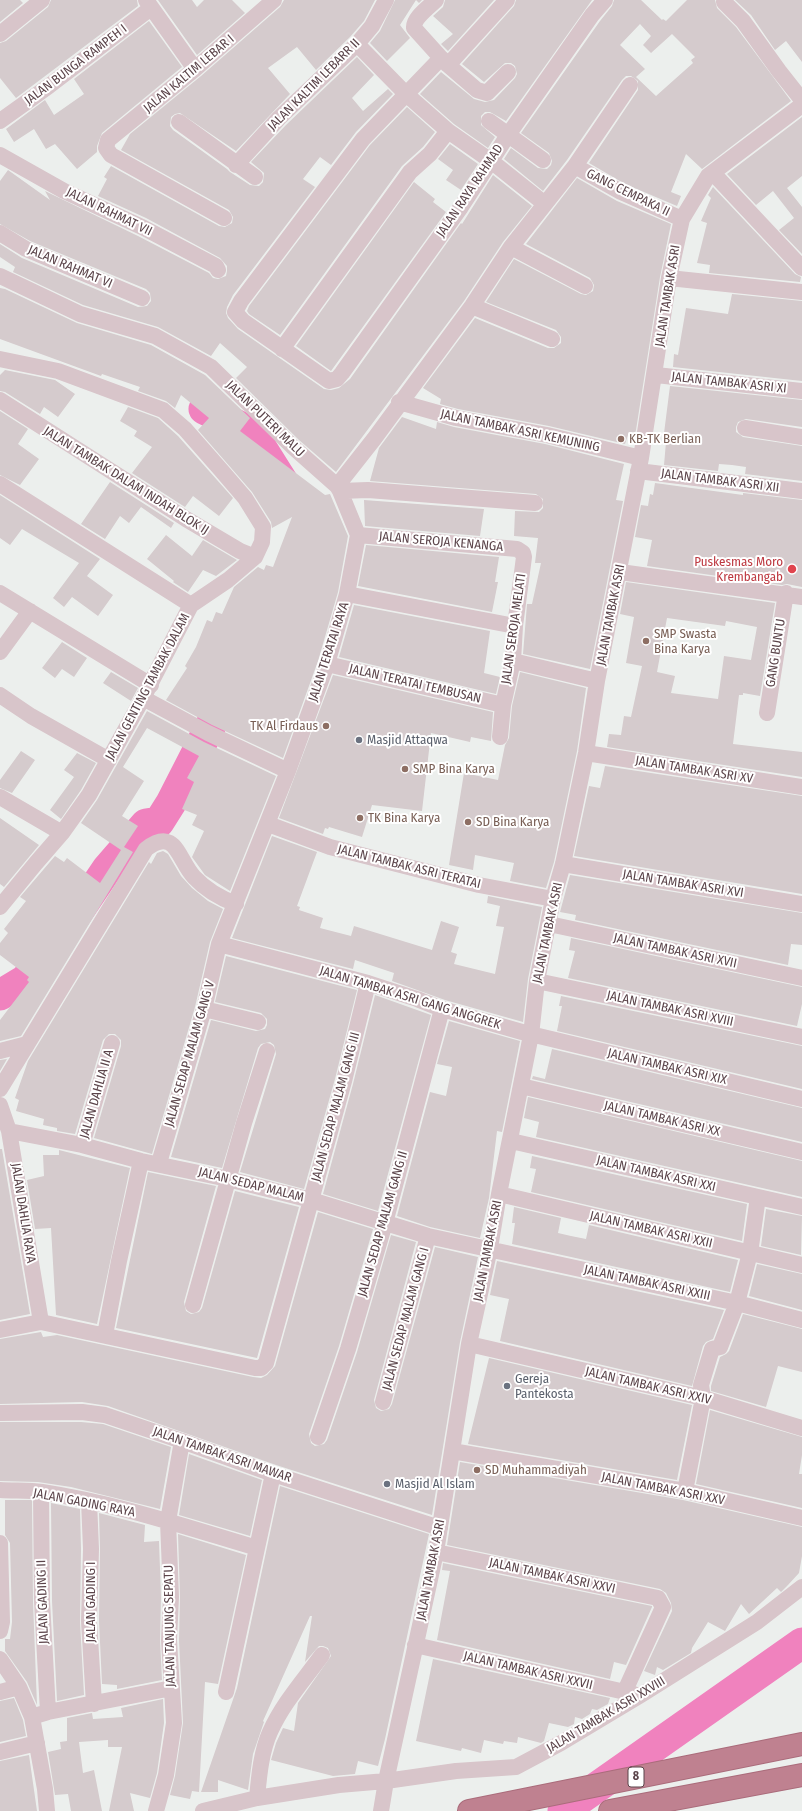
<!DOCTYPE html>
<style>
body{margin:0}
canvas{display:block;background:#ecefed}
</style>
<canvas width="802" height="1811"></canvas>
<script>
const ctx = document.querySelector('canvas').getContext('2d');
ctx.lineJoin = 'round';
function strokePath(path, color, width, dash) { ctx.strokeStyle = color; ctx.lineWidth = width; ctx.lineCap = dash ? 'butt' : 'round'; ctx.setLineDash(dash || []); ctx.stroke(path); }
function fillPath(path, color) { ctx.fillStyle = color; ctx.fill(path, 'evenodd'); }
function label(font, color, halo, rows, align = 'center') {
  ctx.font = font + ' "Fira Sans Condensed",sans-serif'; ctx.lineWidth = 4; ctx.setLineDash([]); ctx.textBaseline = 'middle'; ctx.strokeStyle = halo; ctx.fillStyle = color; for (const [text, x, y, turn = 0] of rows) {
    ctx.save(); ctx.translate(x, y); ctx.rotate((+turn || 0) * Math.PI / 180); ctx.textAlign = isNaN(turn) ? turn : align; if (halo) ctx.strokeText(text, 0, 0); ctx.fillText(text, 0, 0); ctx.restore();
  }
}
strokePath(new Path2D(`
 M 204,409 L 241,427 L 261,447 L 283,482
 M 0,995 L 25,980 L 63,934 L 107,869 L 146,824 L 159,822 L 171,803 L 218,711 L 236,690
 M 563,1811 L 802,1643`), '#f082be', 31);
fillPath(new Path2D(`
 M 0,0 L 20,0 L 23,3 L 0,22 Z
 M 51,0 L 137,0 L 138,6 L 16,98 L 0,78 L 0,43 L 6,41 L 48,7 Z
 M 158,0 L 192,0 L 197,7 L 204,0 L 232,0 L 245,13 L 197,55 Z
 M 284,0 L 375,0 L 364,21 L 350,37 L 316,70 L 297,47 L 268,68 L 290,94 L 236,151 L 180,113 L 175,114 L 171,117 L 170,126 L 173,130 L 227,169 L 230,172 L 250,185 L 259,186 L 263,182 L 264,173 L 251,162 L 286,125 L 357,57 L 374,75 L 352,98 L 363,111 L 388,89 L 393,94 L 356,132 L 331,165 L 320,157 L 303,179 L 315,187 L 233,295 L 227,307 L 226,313 L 228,318 L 238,329 L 324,389 L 331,390 L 339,388 L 350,379 L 461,223 L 462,224 L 493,175 L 532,206 L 503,242 L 464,301 L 336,472 L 299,440 L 236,378 L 247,367 L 220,343 L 211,356 L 158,327 L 83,305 L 13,272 L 15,267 L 0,257 L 0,244 L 22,258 L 138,307 L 147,306 L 151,301 L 150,293 L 146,289 L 30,241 L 0,224 L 0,181 L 8,170 L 50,200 L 45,191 L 138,236 L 209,273 L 213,278 L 218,279 L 226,276 L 227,271 L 227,266 L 220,258 L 146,218 L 98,196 L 107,179 L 104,177 L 111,166 L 219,226 L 225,227 L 232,223 L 233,217 L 229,210 L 121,150 L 130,134 L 201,76 L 280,7 Z
 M 395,0 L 422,0 L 419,3 L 416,0 L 400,25 L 410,38 L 387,61 L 370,43 L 380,31 Z
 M 445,0 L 494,0 L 448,51 L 441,44 L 453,34 L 433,16 L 443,7 Z
 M 516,0 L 592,0 L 506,121 L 490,112 L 485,112 L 481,116 L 481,125 L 495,137 L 488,148 L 454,124 L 420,94 L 441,72 L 474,99 L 485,102 L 494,100 L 515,78 L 517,74 L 515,66 L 511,63 L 505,63 L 484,82 L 462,64 L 514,6 Z
 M 614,0 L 641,0 L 662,20 L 663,19 L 666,21 L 687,0 L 715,0 L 717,8 L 736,27 L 791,101 L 702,169 L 686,154 L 671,192 L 681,196 L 677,206 L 625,184 L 589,163 L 638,90 L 638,81 L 631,76 L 626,76 L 622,80 L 567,160 L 543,191 L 504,159 L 511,148 L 538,168 L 547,169 L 551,165 L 552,161 L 549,153 L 521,133 L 600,21 L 612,6 ZM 640,24 L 651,36 L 643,45 L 651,53 L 672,34 L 695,57 L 691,60 L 693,63 L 656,96 L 636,77 L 645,69 L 620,45 Z
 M 735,0 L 802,0 L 802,62 L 786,41 L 775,50 L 751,15 Z
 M 149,21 L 182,67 L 102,133 L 97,146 L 97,152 L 77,169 L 55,144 L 46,149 L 34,129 L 14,142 L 6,129 L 45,100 L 54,115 L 84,94 L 74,79 Z
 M 407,107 L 435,132 L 423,147 L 402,166 L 280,335 L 249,314 L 247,311 L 249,306 L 370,145 Z
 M 802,117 L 802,176 L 787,188 L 802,207 L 802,254 L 779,230 L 794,218 L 773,191 L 756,205 L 727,174 Z
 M 450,144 L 478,164 L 461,190 L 446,180 L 453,170 L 438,159 Z
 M 577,178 L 617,201 L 671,224 L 660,277 L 636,430 L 635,433 L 629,432 L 625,444 L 549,426 L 458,409 L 440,404 L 441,399 L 423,388 L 475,318 L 548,348 L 554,348 L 561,343 L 561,337 L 556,330 L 486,302 L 514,259 L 581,294 L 586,295 L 593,291 L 594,285 L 590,278 L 526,244 Z
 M 414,182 L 435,199 L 433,202 L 446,212 L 331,371 L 296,346 Z
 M 713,187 L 795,274 L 801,277 L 800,282 L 709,273 L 710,265 L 697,263 L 707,223 L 701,221 L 711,198 L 708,195 Z
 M 0,288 L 5,289 L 77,323 L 151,345 L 205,375 L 250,418 L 240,431 L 325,495 L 330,494 L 348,536 L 338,592 L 318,661 L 283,758 L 212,725 L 166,700 L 187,668 L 185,666 L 196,647 L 207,620 L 212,622 L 216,612 L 222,614 L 234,587 L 258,567 L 264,570 L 266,565 L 273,567 L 292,517 L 272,528 L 271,522 L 252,492 L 198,430 L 209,418 L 181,395 L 175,408 L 166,401 L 138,391 L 140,387 L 102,374 L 101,376 L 0,339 Z
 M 732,294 L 802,301 L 802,381 L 673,367 L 674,354 L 678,355 L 686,308 L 728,314 Z
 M 5,370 L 55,380 L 75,394 L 58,417 L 44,407 L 40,414 L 5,392 L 0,391 L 0,375 Z
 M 670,386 L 802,400 L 802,427 L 746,419 L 738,422 L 736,427 L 736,432 L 743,437 L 802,446 L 802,481 L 745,474 L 746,467 L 732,465 L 719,464 L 718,471 L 664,465 L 666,442 L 663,441 Z
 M 128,407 L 158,418 L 178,436 L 233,498 L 219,516 L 193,496 L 185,507 L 132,473 L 152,447 L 134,436 L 137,431 L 120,421 Z
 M 0,411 L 28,429 L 18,444 L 39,459 L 20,485 L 0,475 Z
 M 402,417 L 436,429 L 437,422 L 454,427 L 545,444 L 624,464 L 616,500 L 623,501 L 590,669 L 523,654 L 527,604 L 532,604 L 541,563 L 535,563 L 538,538 L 514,536 L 515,511 L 539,512 L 543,508 L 543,499 L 536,494 L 370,481 L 379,448 Z
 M 110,482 L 174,523 L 171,528 L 141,507 L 129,523 L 120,516 L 105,539 L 81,524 Z
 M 655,483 L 743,495 L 743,493 L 802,500 L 802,587 L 787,584 L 782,585 L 647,566 L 652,540 L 635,537 L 641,505 L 648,506 L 650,494 L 653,495 Z
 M 0,495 L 100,559 L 87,576 L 113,595 L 98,616 L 72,597 L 64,607 L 53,598 L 79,563 L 22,529 L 10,545 L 0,538 Z
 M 364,500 L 484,509 L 480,536 L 365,526 Z
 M 166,535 L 192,556 L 203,540 L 237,560 L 216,576 L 203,570 L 188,592 L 173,582 L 174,581 L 147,559 Z
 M 366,545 L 499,557 L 495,582 L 498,582 L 492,612 L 358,586 Z
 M 626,582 L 775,603 L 760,696 L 743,693 L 743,695 L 739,695 L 733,744 L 802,752 L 802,777 L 607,747 L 609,734 L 621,735 L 624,716 L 631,717 L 642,666 L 626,663 L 634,617 L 620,614 ZM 667,618 L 725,626 L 726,621 L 757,627 L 751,660 L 724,656 L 718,699 L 671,693 L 675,676 L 657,672 Z
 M 354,605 L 490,631 L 484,673 L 500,677 L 496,694 L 339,657 Z
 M 62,642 L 87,658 L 74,677 L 62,669 L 55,678 L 42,668 Z
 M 111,672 L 138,688 L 131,701 L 103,683 Z
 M 520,672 L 586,688 L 577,751 L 554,862 L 546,888 L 510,881 L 514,863 L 475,855 L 473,870 L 449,865 L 464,773 L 498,780 L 505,745 L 509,738 L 512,706 Z
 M 333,675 L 493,712 L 491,741 L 471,737 L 470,742 L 431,733 L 422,811 L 372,805 L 362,837 L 329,827 L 328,829 L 325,828 L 323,834 L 279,818 Z
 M 147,711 L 204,742 L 276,776 L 230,891 L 205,875 L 192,857 L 204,831 L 192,825 L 197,815 L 182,809 L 194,782 L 187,778 L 199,756 L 147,728 L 123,767 L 144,781 L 122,816 L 138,826 L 124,847 L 133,852 L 21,1036 L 0,1041 L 0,1020 L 29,982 L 27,980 L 29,977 L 0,955 L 0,943 L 8,933 L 4,929 L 26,901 L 20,897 L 55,856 L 64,862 L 67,858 L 100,883 L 121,850 L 81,823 L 97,800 Z
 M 21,751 L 35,760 L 12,793 L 0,788 L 0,780 Z
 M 77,753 L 96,763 L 81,790 L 61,819 L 50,810 L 74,777 L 64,770 Z
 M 605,766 L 802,796 L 802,894 L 574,856 L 589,786 L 600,788 Z
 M 0,818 L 39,845 L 4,887 L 0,884 Z
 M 272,836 L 317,852 L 297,906 L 300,907 L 299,910 L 323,918 L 320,928 L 351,936 L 354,926 L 432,950 L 441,921 L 459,927 L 451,952 L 457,954 L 454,964 L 495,974 L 504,927 L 496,926 L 500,906 L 487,903 L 488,896 L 542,907 L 528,979 L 523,1022 L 445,1000 L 392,981 L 394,973 L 355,960 L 353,969 L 232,938 Z
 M 163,851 L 168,854 L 181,876 L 192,888 L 208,901 L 223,909 L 210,942 L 195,1007 L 152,1154 L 94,1138 L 121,1046 L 121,1040 L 115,1034 L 109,1034 L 103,1040 L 75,1134 L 57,1131 L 57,1128 L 43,1125 L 44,1119 L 16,1111 L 19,1100 L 15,1098 L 28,1061 L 149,862 L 151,864 L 157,853 Z
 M 570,875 L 802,913 L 802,945 L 791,944 L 788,965 L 575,920 L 576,915 L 560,912 Z
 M 571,938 L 802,987 L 802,1004 L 797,1026 L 568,978 L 575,951 L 569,950 Z
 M 226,956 L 357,990 L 335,1079 L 304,1189 L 240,1172 L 276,1054 L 274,1045 L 270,1042 L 261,1044 L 258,1048 L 222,1168 L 171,1157 L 211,1020 L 256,1031 L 265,1029 L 267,1025 L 267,1019 L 261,1013 L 215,1002 Z
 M 375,995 L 431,1015 L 378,1211 L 323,1194 L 353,1084 Z
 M 561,996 L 802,1046 L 802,1089 L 557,1031 L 562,1006 L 559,1006 Z
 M 449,1021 L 520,1041 L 502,1132 L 497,1131 L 489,1198 L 480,1238 L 430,1227 L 397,1216 L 430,1092 L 446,1096 L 452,1067 L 437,1064 Z
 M 552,1049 L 802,1108 L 802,1142 L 532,1079 L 533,1076 L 545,1079 Z
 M 7,1059 L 0,1071 L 0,1060 Z
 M 528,1097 L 802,1161 L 802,1197 L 536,1137 L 539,1122 L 524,1118 Z
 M 0,1149 L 2,1149 L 30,1314 L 0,1320 Z
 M 59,1150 L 130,1168 L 97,1324 L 56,1315 L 51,1228 L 35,1229 L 27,1180 L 44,1176 L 43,1155 L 59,1155 Z
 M 532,1156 L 747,1204 L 742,1241 L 531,1192 L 536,1169 L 530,1168 Z
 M 148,1172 L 216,1186 L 184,1302 L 186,1311 L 191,1314 L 199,1312 L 202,1308 L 235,1191 L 299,1207 L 257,1358 L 116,1328 Z
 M 514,1207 L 561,1218 L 558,1233 L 571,1236 L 586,1239 L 589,1225 L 738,1260 L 730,1292 L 512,1244 L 515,1223 L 512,1223 Z
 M 766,1209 L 802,1216 L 801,1255 L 761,1246 Z
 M 318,1212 L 373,1229 L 339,1346 L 309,1434 L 311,1443 L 315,1446 L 324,1444 L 327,1440 L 357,1352 L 391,1235 L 416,1242 L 374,1400 L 376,1408 L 381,1411 L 389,1409 L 392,1404 L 435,1247 L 478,1257 L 460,1342 L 432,1515 L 276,1465 L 108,1406 L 82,1402 L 0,1404 L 0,1339 L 41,1332 L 43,1337 L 57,1335 L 253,1377 L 261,1378 L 267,1375 L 275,1366 Z
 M 497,1261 L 724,1310 L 713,1339 L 706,1342 L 703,1346 L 692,1386 L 500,1341 L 509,1299 L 490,1295 Z
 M 757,1264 L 802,1274 L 802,1310 L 749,1296 Z
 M 743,1314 L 802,1329 L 802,1372 L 778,1366 L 766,1407 L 711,1391 L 711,1386 L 720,1357 L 726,1354 L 729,1351 Z
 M 489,1358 L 692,1405 L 677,1480 L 468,1444 Z
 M 710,1410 L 802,1437 L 802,1455 L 799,1474 L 802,1474 L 802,1508 L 696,1484 Z
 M 0,1422 L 81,1422 L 103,1424 L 171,1447 L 160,1509 L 71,1487 L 38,1482 L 0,1481 Z
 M 189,1454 L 262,1480 L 250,1536 L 179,1515 Z
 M 460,1462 L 683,1500 L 802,1527 L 802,1556 L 799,1573 L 788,1585 L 781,1592 L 777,1588 L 749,1614 L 741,1604 L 725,1631 L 708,1622 L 692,1648 L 691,1653 L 663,1670 L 657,1667 L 655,1675 L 644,1671 L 672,1611 L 671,1603 L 666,1593 L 660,1589 L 447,1545 Z
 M 280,1486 L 429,1534 L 385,1739 L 378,1766 L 358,1761 L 355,1774 L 333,1776 L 271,1760 L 276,1743 L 283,1728 L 294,1731 L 298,1703 L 331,1656 L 328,1648 L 323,1646 L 319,1646 L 305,1662 L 312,1616 L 310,1616 L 263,1721 L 264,1722 L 253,1754 L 248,1790 L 218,1780 L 218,1792 L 201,1792 L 237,1688 Z
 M 5,1500 L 32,1500 L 33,1602 L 37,1705 L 27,1682 L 5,1651 L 5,1639 L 10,1639 L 12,1622 L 10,1543 L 5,1535 Z
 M 51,1503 L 80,1509 L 81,1549 L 80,1622 L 84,1695 L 57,1701 L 52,1601 Z
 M 99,1513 L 145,1525 L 144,1542 L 159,1541 L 161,1597 L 160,1640 L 162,1680 L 117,1689 L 117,1685 L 102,1684 L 99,1621 L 100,1549 Z
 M 178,1534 L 246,1555 L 218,1684 L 205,1682 L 199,1792 L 192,1791 L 190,1799 L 170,1795 L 175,1776 L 183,1723 L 179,1640 L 180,1597 Z
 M 443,1563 L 652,1606 L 652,1607 L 626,1665 L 614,1662 L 610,1679 L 437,1640 L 450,1571 L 442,1570 Z
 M 433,1659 L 610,1698 L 608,1704 L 597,1710 L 592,1709 L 590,1714 L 582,1719 L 575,1717 L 574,1724 L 568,1727 L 549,1723 L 544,1741 L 541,1743 L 518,1737 L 517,1743 L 504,1741 L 503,1744 L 484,1740 L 481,1753 L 462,1748 L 461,1751 L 416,1741 Z
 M 14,1698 L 23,1720 L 26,1736 L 0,1742 L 0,1701 Z
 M 163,1699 L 164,1723 L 157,1773 L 150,1798 L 130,1793 L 134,1811 L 109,1811 L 122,1747 L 108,1747 L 108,1740 L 79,1742 L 83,1773 L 94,1770 L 102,1811 L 71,1811 L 68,1794 L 55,1795 L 48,1752 L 61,1749 L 60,1742 L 67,1741 L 67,1718 L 92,1713 L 93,1719 L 123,1717 L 121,1708 Z
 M 29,1755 L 37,1811 L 0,1811 L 0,1761 Z`), '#d5cbcd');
const motorway = new Path2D(`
 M 469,1811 L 802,1744
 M 610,1811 L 802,1775`);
strokePath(motorway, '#aa6c7b', 24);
strokePath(new Path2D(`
 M 146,0 L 195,69
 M 436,0 C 429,7 413,18 414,28 L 441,58 L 363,139 L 241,301 L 235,312 L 243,321 L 329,381 L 337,379 L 342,373 L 461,207 L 508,135 L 592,15 L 605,0
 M 724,2 L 743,21 L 779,71 L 802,100
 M 0,34 L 42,0
 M 357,44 L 406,94 L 448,131 L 491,161 L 545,204
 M 441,58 L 448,65 L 507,0
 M 448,65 L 477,90 L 487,93 L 508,72
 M 0,121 L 49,86 L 151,8
 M 489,121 L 543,160
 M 179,122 L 255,177
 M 0,155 L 64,191 L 142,227 L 216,266 L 218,270
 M 236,165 L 279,118 L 357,44 L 372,26 L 386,0
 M 575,166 L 621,192 L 682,219
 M 713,173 L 802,268
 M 224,218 L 111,155 L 106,148 L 108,140 L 195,69 L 274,0
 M 0,233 L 26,249 L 142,298
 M 511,247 L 585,286
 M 0,276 L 80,314 L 155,336 L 211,367 L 293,447 L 337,486 L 340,491 L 368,490 L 535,503
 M 669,278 L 802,292
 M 472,306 L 552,339
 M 282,349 L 410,172 L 430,154 L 448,131
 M 0,359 L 58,371 L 163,410 L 185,429 L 221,470 L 245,498 L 263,527 L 262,542 L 255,557 L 228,580 L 191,605 L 143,698 L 89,795 L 62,833 L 36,863 L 0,907
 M 656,375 L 802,391
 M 0,400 L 186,519 L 240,551 L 255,557
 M 399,402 L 456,418 L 547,435 L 641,458
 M 745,428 L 802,437
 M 638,471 L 802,491
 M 0,484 L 191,605
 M 337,486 L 374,439 L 472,306 L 511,247 L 575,166 L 630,85
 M 358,535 L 517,549 L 523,553 L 524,557 L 515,626 L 513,661 L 503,705 L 500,737
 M 620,572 L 802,597
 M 0,593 L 151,685
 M 347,594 L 515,626
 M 0,652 L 30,611
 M 513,661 L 597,681
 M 327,664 L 503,705
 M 0,695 L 31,716 L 109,760
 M 143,698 L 208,733 L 288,771
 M 767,713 L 786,593
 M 586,753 L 802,787
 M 0,797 L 62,833
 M 268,824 L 330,847 L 479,885 L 553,899
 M 563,864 L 802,904
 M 549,924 L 802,978
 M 219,944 L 368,983 L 417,999 L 442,1009 L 522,1032 L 802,1099
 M 537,981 L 802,1037
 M 204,1009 L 258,1022
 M 0,1051 L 27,1044
 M 521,1086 L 802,1152
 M 0,1089 L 146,849 C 176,826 178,860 194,877 C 206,890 220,898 236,904
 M 0,1105 L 9,1131 L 41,1322
 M 9,1131 L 82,1145 L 141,1161 L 228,1179 L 311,1200 L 428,1236 L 737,1303 L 802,1320
 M 511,1141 L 802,1207
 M 82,1145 L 112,1043
 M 159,1163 L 204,1009 L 219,944 L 288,771 L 327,664 L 347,594 L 358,535 L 340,491
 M 499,1194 L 802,1265
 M 193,1305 L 244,1123 L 267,1051
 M 0,1330 L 41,1322 L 255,1368 L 261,1368 L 266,1363 L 344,1081 L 368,983
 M 105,1335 L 119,1261 L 141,1161
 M 469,1344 L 703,1398 L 802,1428
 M 383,1402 L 428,1236
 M 0,1413 L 82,1412 L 105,1415 L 182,1441 L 273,1474 L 440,1528
 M 318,1437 L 348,1349 L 385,1223 L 442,1009
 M 452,1451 L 685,1491 L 802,1518
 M 0,1490 C 14,1491 29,1490 42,1492 C 115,1503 186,1527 257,1548 L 226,1692
 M 685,1491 L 703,1398 L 701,1385 L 712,1349 L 720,1347 L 737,1303 L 750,1253 L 758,1197
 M 41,1492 L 42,1601 L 48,1712
 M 89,1501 L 91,1549 L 89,1621 L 94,1704
 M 0,1543 L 2,1622 L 0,1631
 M 257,1548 L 273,1474
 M 436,1552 L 658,1598 L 663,1607 L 624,1693
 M 415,1645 L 634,1694
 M 0,1659 L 19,1687 L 32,1717 L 45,1789 L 47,1811
 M 0,1692 L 19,1687
 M 38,1715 L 48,1712 L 172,1688
 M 0,1752 L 37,1743
 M 257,1798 C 259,1777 261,1752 270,1732 C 283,1703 304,1680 322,1655
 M 156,1811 L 166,1775 L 174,1723 L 169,1640 L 171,1597 L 168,1521 L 182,1441
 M 203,1811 L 257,1798 L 339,1785 L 386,1781 L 456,1771 L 516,1767 L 561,1743 L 641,1695 L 757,1622 L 802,1587
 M 381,1811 L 386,1781 L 436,1552 L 469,1344 L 490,1248 L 499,1194 L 531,1035 L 537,981 L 553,899 L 563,864 L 586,753 L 597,681 L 641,458 L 669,278 L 682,219 L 708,176 L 802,105`), '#d8c5ca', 16);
strokePath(motorway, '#bf8190', 22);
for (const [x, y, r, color] of [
 [621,439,4,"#8d6e63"],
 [792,569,5,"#e0444e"],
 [646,641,4,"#8d6e63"],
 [326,726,4,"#8d6e63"],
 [359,740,4,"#6b7280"],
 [405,769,4,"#8d6e63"],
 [360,818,4,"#8d6e63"],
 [468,822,4,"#8d6e63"],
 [507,1386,4,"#6b7280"],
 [477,1470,4,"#8d6e63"],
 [387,1484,4,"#6b7280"]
]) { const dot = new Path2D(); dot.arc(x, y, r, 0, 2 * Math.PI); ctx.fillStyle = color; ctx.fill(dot); strokePath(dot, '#fff', 1.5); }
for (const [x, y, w] of [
 [636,1777,16]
]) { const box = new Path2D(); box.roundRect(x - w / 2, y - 10, w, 20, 3); ctx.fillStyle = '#fff'; ctx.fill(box); strokePath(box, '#5b444a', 1); }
label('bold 12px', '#5b444a', null, [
 ["8",636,1777]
]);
label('13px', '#5b444a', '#fff', [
 ["JALAN BUNGA RAMPEH I",76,65,-37],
 ["JALAN KALTIM LEBAR I",189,74,-40],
 ["JALAN KALTIM LEBARR II",314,85,-45],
 ["JALAN RAYA RAHMAD",470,191,-56],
 ["GANG CEMPAKA II",628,193,26],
 ["JALAN RAHMAT VII",109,212,26],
 ["JALAN RAHMAT VI",70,267,23],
 ["JALAN TAMBAK ASRI",668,296,-81],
 ["JALAN TAMBAK ASRI XI",729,383,6],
 ["JALAN PUTERI MALU",265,419,44],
 ["JALAN TAMBAK ASRI KEMUNING",520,431,12],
 ["JALAN TAMBAK DALAM INDAH BLOK IJ",126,481,32],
 ["JALAN TAMBAK ASRI XII",720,481,7],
 ["JALAN SEROJA KENANGA",441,542,5],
 ["JALAN TAMBAK ASRI",611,615,-79],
 ["JALAN SEROJA MELATI",514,629,-82],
 ["JALAN TERATAI RAYA",329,652,-72],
 ["GANG BUNTU",776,653,-81],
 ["JALAN TERATAI TEMBUSAN",415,684,13],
 ["JALAN GENTING TAMBAK DALAM",148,687,-62],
 ["JALAN TAMBAK ASRI XV",694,770,9],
 ["JALAN TAMBAK ASRI TERATAI",409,867,14],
 ["JALAN TAMBAK ASRI XVI",683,884,9],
 ["JALAN TAMBAK ASRI",548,933,-78],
 ["JALAN TAMBAK ASRI XVII",675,951,12],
 ["JALAN TAMBAK ASRI GANG ANGGREK",410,998,17],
 ["JALAN TAMBAK ASRI XVIII",670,1009,12],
 ["JALAN SEDAP MALAM GANG V",190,1054,-74],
 ["JALAN TAMBAK ASRI XIX",667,1067,13],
 ["JALAN DAHLIA II A",97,1094,-74],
 ["JALAN SEDAP MALAM GANG III",336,1107,-75],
 ["JALAN TAMBAK ASRI XX",662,1119,13],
 ["JALAN TAMBAK ASRI XXI",656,1174,13],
 ["JALAN SEDAP MALAM",251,1185,14],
 ["JALAN DAHLIA RAYA",23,1213,81],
 ["JALAN SEDAP MALAM GANG II",383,1224,-74],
 ["JALAN TAMBAK ASRI XXII",651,1230,13],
 ["JALAN TAMBAK ASRI",488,1251,-79],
 ["JALAN TAMBAK ASRI XXIII",647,1283,12],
 ["JALAN SEDAP MALAM GANG I",406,1319,-75],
 ["JALAN TAMBAK ASRI XXIV",648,1386,13],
 ["JALAN TAMBAK ASRI MAWAR",222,1455,19],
 ["JALAN TAMBAK ASRI XXV",663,1489,11],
 ["JALAN GADING RAYA",84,1503,11],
 ["JALAN TAMBAK ASRI",431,1570,-79],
 ["JALAN TAMBAK ASRI XXVI",552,1576,12],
 ["JALAN GADING II",43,1602,-92],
 ["JALAN GADING I",91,1602,-90],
 ["JALAN TANJUNG SEPATU",170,1626,-91],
 ["JALAN TAMBAK ASRI XXVII",528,1671,13],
 ["JALAN TAMBAK ASRI XXVIII",606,1715,-31]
]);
label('13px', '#785e54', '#fff', [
 ["KB-TK Berlian",629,439],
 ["SMP Swasta",654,634],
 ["Bina Karya",654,649],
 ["TK Al Firdaus",318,726,"right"],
 ["SMP Bina Karya",413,769],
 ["TK Bina Karya",368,818],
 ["SD Bina Karya",476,822],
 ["SD Muhammadiyah",485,1470]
], 'left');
label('13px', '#be3a42', '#fff', [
 ["Puskesmas Moro",783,562],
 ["Krembangab",783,577]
], 'right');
label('13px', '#5b616d', '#fff', [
 ["Masjid Attaqwa",367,740],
 ["Gereja",515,1379],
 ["Pantekosta",515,1394],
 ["Masjid Al Islam",395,1484]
], 'left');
</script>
